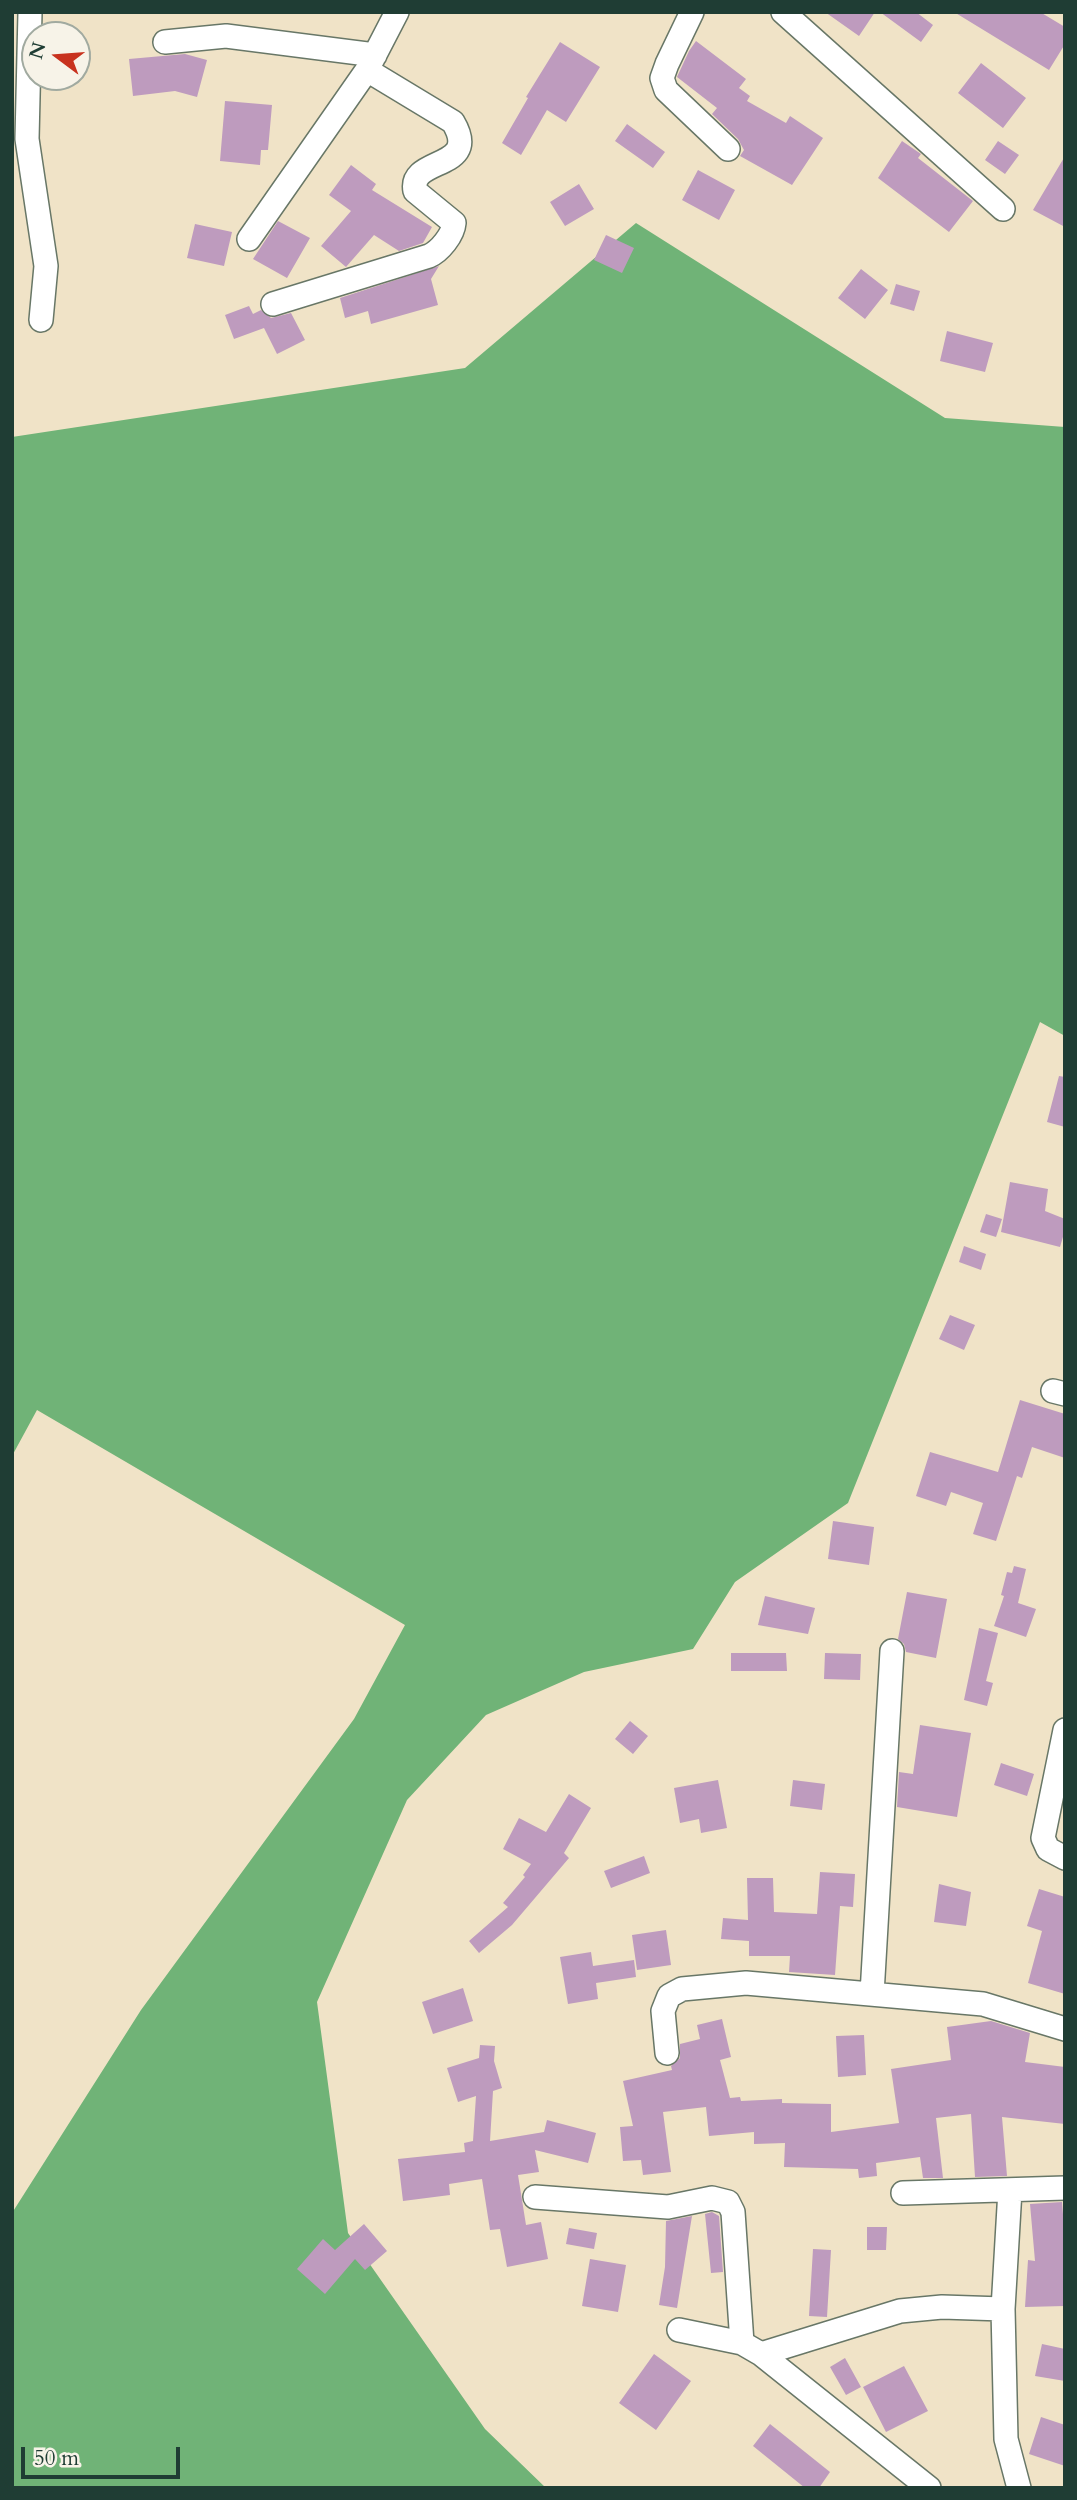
<!DOCTYPE html>
<style>
body{margin:0}
#map{position:relative;width:1077px;height:2500px;overflow:hidden;background:#f0e3c7;font-family:Cardo,serif}
canvas{display:block}
.frame{position:absolute;inset:0;border:14px solid #1f3d34;pointer-events:none}
.north{position:absolute;left:21px;top:21px;width:70px;height:70px;box-sizing:border-box;background:#f7f3e8;border:2px solid #a1aaa0;border-radius:50%;rotate:286deg;font-size:19px;font-weight:700;line-height:28px;text-align:center;color:#1f3d34}
.north::after{content:'';display:block;margin:auto;width:24px;height:32px;background:#c8321e;clip-path:polygon(50% 0,100% 100%,50% 72%,0 100%)}
.scale{position:absolute;left:21px;top:2447px;width:159px;height:32px;box-sizing:border-box;border:4px solid #1f3d34;border-top:0;padding-left:9px;font-size:21px;line-height:24px;white-space:nowrap;color:#1f3d34;-webkit-text-stroke:5px #f7f3e8;paint-order:stroke}
</style>
<div id="map">
<canvas width="1077" height="2500"></canvas>
<div class="frame"></div>
<div class="north">N</div>
<div class="scale">50 m</div>
</div>
<script>
const ctx = document.querySelector('canvas').getContext('2d');
ctx.lineJoin = 'round';
function fillPath(path, color) { ctx.fillStyle = color; ctx.fill(path, 'evenodd'); }
function strokePath(path, color, width, dash) { ctx.strokeStyle = color; ctx.lineWidth = width; ctx.lineCap = dash ? 'butt' : 'round'; ctx.setLineDash(dash || []); ctx.stroke(path); }
fillPath(new Path2D(`
 M 636,223 L 945,418 L 1065,427 L 1065,1036 L 1040,1022 L 848,1503 L 735,1582 L 693,1649 L 584,1672 L 486,1715 L 407,1800 L 317,2002 L 348,2233 L 485,2429 L 546,2488 L 12,2488 L 12,2213 L 141,2010 L 354,1719 L 405,1625 L 37,1410 L 12,1456 L 12,437 L 465,368 Z`), '#70b377');
fillPath(new Path2D(`
 M 825,12 L 875,12 L 859,36 Z
 M 880,12 L 916,12 L 933,25 L 921,42 Z
 M 954,12 L 1040,12 L 1065,27 L 1065,44 L 1049,70 Z
 M 696,41 L 746,79 L 739,88 L 750,96 L 747,101 L 786,123 L 790,116 L 823,138 L 792,185 L 740,156 L 744,150 L 738,139 L 712,114 L 717,108 L 677,77 L 689,51 Z
 M 560,42 L 600,67 L 566,122 L 547,110 L 521,155 L 502,143 L 528,98 L 526,97 Z
 M 185,54 L 207,60 L 197,97 L 175,91 L 133,96 L 129,59 Z
 M 981,63 L 1026,98 L 1003,128 L 958,93 Z
 M 225,101 L 272,105 L 268,150 L 261,150 L 260,165 L 220,161 Z
 M 627,124 L 665,152 L 653,168 L 615,141 Z
 M 902,141 L 921,154 L 918,158 L 973,201 L 949,232 L 878,178 Z
 M 998,141 L 1019,155 L 1005,174 L 985,160 Z
 M 1065,156 L 1065,227 L 1033,210 Z
 M 351,165 L 376,184 L 372,190 L 432,227 L 423,243 L 399,251 L 374,235 L 346,267 L 321,246 L 351,211 L 329,195 Z
 M 698,170 L 735,190 L 719,220 L 682,200 Z
 M 579,184 L 594,209 L 565,226 L 550,202 Z
 M 278,221 L 310,238 L 287,278 L 253,259 Z
 M 195,224 L 232,232 L 224,266 L 187,258 Z
 M 606,235 L 634,248 L 622,273 L 594,260 Z
 M 439,266 L 431,279 L 438,305 L 371,324 L 368,311 L 345,318 L 340,298 Z
 M 861,269 L 888,290 L 865,319 L 838,298 Z
 M 896,284 L 920,291 L 914,311 L 890,304 Z
 M 249,306 L 253,314 L 261,310 L 271,318 L 291,313 L 305,340 L 277,354 L 264,328 L 234,339 L 225,315 Z
 M 947,331 L 993,343 L 985,372 L 940,361 Z
 M 1059,1076 L 1065,1077 L 1065,1127 L 1047,1122 Z
 M 1010,1182 L 1048,1189 L 1045,1211 L 1065,1219 L 1065,1230 L 1060,1247 L 1001,1232 Z
 M 986,1214 L 1002,1219 L 996,1237 L 980,1232 Z
 M 964,1246 L 986,1254 L 981,1270 L 959,1262 Z
 M 950,1315 L 975,1325 L 964,1350 L 939,1339 Z
 M 1020,1400 L 1065,1414 L 1065,1458 L 1032,1447 L 1022,1478 L 1017,1476 L 996,1541 L 973,1534 L 983,1503 L 951,1492 L 946,1506 L 916,1496 L 930,1452 L 998,1472 Z
 M 833,1521 L 874,1527 L 869,1565 L 828,1559 Z
 M 1014,1566 L 1026,1569 L 1018,1603 L 1036,1609 L 1026,1637 L 994,1626 L 1004,1596 L 1001,1595 L 1007,1572 L 1012,1573 Z
 M 907,1592 L 947,1599 L 936,1658 L 906,1652 L 904,1644 L 898,1639 Z
 M 765,1596 L 815,1608 L 808,1634 L 758,1625 Z
 M 979,1628 L 998,1633 L 986,1681 L 993,1683 L 987,1706 L 964,1700 Z
 M 731,1653 L 786,1653 L 787,1671 L 731,1671 Z
 M 825,1653 L 861,1654 L 860,1680 L 824,1679 Z
 M 630,1721 L 648,1736 L 633,1754 L 615,1739 Z
 M 920,1725 L 971,1733 L 957,1817 L 897,1807 L 899,1772 L 913,1774 Z
 M 1001,1763 L 1034,1774 L 1027,1796 L 994,1785 Z
 M 718,1780 L 727,1828 L 701,1833 L 699,1819 L 680,1823 L 674,1788 Z
 M 793,1780 L 825,1784 L 822,1810 L 790,1806 Z
 M 569,1794 L 591,1808 L 564,1853 L 569,1858 L 512,1925 L 479,1953 L 469,1941 L 508,1907 L 503,1903 L 525,1877 L 523,1875 L 531,1864 L 503,1849 L 519,1818 L 546,1832 Z
 M 644,1856 L 650,1873 L 611,1888 L 604,1871 Z
 M 820,1872 L 855,1874 L 853,1907 L 840,1906 L 835,1975 L 789,1972 L 790,1956 L 749,1956 L 749,1941 L 721,1939 L 723,1918 L 748,1920 L 747,1878 L 773,1878 L 774,1912 L 817,1914 Z
 M 939,1884 L 971,1892 L 966,1926 L 934,1922 Z
 M 1039,1889 L 1065,1897 L 1065,1994 L 1028,1983 L 1042,1931 L 1027,1926 Z
 M 666,1930 L 671,1965 L 637,1970 L 632,1935 Z
 M 591,1952 L 593,1966 L 634,1960 L 636,1977 L 596,1983 L 598,1999 L 568,2004 L 560,1957 Z
 M 463,1988 L 473,2021 L 433,2034 L 422,2002 Z
 M 722,2019 L 731,2057 L 720,2060 L 730,2098 L 740,2097 L 741,2101 L 782,2099 L 782,2103 L 831,2104 L 831,2132 L 899,2123 L 891,2069 L 951,2060 L 947,2027 L 991,2021 L 1030,2033 L 1025,2062 L 1065,2067 L 1065,2124 L 1002,2117 L 1007,2176 L 975,2177 L 971,2114 L 936,2118 L 943,2178 L 923,2178 L 920,2157 L 876,2163 L 877,2176 L 859,2178 L 858,2169 L 784,2167 L 785,2143 L 754,2144 L 754,2132 L 709,2136 L 706,2107 L 663,2112 L 671,2172 L 643,2175 L 641,2160 L 623,2161 L 620,2127 L 633,2126 L 623,2081 L 672,2070 L 671,2066 L 680,2058 L 680,2044 L 700,2039 L 697,2025 Z
 M 864,2035 L 866,2075 L 838,2077 L 836,2036 Z
 M 480,2045 L 495,2046 L 494,2061 L 502,2088 L 493,2091 L 490,2141 L 544,2132 L 547,2120 L 596,2133 L 588,2163 L 535,2150 L 539,2172 L 518,2175 L 526,2225 L 541,2222 L 548,2259 L 507,2267 L 500,2229 L 490,2230 L 482,2179 L 449,2184 L 450,2195 L 403,2201 L 398,2159 L 465,2152 L 464,2143 L 473,2141 L 476,2096 L 458,2102 L 447,2068 L 479,2058 Z
 M 1062,2202 L 1065,2239 L 1065,2306 L 1025,2307 L 1028,2260 L 1035,2261 L 1030,2204 Z
 M 712,2212 L 719,2216 L 723,2272 L 711,2273 L 705,2214 Z
 M 692,2216 L 677,2308 L 659,2305 L 665,2267 L 666,2221 Z
 M 364,2224 L 387,2251 L 365,2270 L 355,2259 L 325,2294 L 297,2269 L 323,2239 L 335,2250 Z
 M 867,2227 L 887,2227 L 886,2250 L 867,2250 Z
 M 569,2228 L 597,2233 L 594,2249 L 566,2244 Z
 M 813,2249 L 831,2250 L 827,2317 L 809,2316 Z
 M 590,2259 L 626,2265 L 618,2312 L 582,2306 Z
 M 1042,2344 L 1065,2349 L 1065,2381 L 1035,2376 Z
 M 654,2354 L 691,2381 L 656,2430 L 619,2403 Z
 M 845,2358 L 861,2387 L 846,2395 L 830,2367 Z
 M 904,2366 L 928,2411 L 886,2432 L 863,2387 Z
 M 1041,2417 L 1065,2425 L 1065,2466 L 1029,2454 Z
 M 770,2424 L 830,2472 L 819,2488 L 805,2488 L 753,2446 Z`), '#be9bbe');
const street = new Path2D(`
 M 30,12 L 27,139 L 46,266 L 41,320
 M 692,12 L 667,64 L 662,78 L 666,90 L 728,149
 M 783,12 L 1003,209
 M 165,42 L 226,36 L 375,55
 M 249,239 L 367,70 L 397,12
 M 273,304 L 429,256 C 440,251 453,235 454,223 L 415,191 C 408,156 482,171 453,122 L 367,70
 M 1053,1391 L 1065,1394
 M 1065,1730 L 1043,1838 L 1048,1849 L 1065,1858
 M 872,1994 L 892,1651
 M 667,2053 L 663,2011 L 669,1996 L 682,1989 L 746,1983 L 983,2004 L 1065,2029
 M 1010,2190 L 1003,2309 L 1006,2439 L 1019,2488
 M 903,2193 L 1065,2188
 M 535,2197 L 668,2207 L 712,2198 L 728,2202 L 733,2212 L 742,2343 L 761,2354 L 929,2488
 M 679,2330 L 742,2343
 M 761,2354 L 900,2311 L 942,2307 L 1003,2309`);
strokePath(street, '#687767', 26);
strokePath(street, '#fff', 23);
</script>
